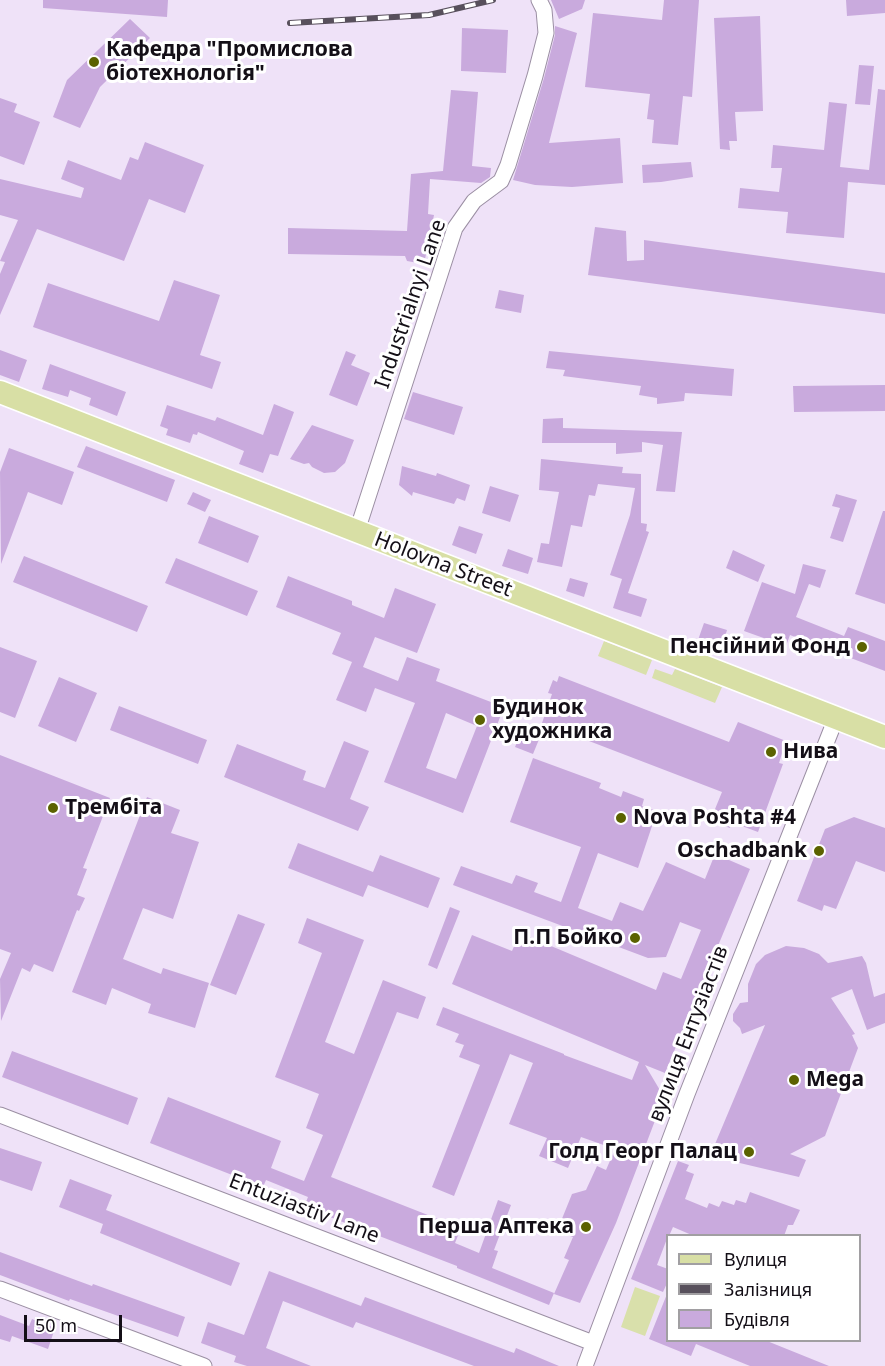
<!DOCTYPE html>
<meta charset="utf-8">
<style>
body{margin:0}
#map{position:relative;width:885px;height:1366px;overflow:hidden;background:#efe2f8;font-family:"Noto Sans",sans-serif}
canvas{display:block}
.legend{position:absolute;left:666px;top:1234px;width:195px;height:108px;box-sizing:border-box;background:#fff;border:2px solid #a19fa2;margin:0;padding:8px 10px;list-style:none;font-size:18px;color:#140f17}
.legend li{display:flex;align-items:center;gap:12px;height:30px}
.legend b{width:30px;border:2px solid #a19fa2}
.scale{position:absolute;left:24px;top:1315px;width:98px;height:27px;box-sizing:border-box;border:3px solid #140f17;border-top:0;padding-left:8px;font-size:18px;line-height:21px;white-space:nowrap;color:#140f17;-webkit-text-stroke:4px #fff;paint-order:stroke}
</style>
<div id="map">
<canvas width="885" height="1366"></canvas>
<ul class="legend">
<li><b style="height:8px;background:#d8dfa5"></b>Вулиця</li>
<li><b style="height:8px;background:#58505c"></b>Залізниця</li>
<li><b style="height:16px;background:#c9aadd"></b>Будівля</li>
</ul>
<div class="scale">50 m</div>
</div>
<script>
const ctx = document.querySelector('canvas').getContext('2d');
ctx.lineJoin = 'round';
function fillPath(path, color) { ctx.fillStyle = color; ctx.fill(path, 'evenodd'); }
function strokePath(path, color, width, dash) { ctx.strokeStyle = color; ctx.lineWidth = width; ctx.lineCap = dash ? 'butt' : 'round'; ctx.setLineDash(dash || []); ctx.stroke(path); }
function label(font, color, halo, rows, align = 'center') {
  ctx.font = font + ' "Noto Sans",sans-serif'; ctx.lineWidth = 6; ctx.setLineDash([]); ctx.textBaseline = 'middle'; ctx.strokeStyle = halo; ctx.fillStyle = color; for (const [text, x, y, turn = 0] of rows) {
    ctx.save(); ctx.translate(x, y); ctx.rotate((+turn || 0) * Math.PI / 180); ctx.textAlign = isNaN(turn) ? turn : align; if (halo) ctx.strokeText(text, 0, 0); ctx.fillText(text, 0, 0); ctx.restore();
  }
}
fillPath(new Path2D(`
 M 604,641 L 652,660 L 646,675 L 598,656 Z
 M 655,669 L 672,675 L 675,669 L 722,687 L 715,703 L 652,678 Z
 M 635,1287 L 660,1296 L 645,1336 L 621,1327 Z`), '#d9e0ab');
fillPath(new Path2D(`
 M 43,0 L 168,0 L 167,17 L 43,8 Z
 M 551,0 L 585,0 L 582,9 L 559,19 Z
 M 664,0 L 699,0 L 692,97 L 683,96 L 678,145 L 652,143 L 654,120 L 647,119 L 650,94 L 585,87 L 593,13 L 662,20 Z
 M 846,0 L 885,0 L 885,13 L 847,16 Z
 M 760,16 L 763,111 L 735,112 L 737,141 L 729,141 L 730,150 L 720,149 L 714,18 Z
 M 130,19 L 150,38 L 100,87 L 80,128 L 53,117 L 67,80 Z
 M 555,26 L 577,33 L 549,143 L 620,138 L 623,183 L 572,187 L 535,185 L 513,180 L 544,78 L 555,35 Z
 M 462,28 L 508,30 L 506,73 L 461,71 Z
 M 859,65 L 874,66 L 870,105 L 855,104 Z
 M 878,89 L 885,90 L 885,185 L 848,182 L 844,238 L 786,233 L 788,212 L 738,208 L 740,188 L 779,192 L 782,168 L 771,168 L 773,145 L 824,150 L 829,102 L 847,104 L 840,167 L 869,170 Z
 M 451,90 L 478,92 L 472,166 L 491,168 L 490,177 L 481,183 L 430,179 L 428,214 L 434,215 L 424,264 L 407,261 L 405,256 L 288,254 L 288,228 L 407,231 L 411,174 L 443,171 Z
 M 0,98 L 17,104 L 14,112 L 40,122 L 24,165 L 0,156 Z
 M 145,142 L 204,165 L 185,213 L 149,199 L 124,261 L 37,229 L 0,315 L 0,274 L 5,262 L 0,261 L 18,220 L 0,215 L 0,179 L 81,198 L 84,188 L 61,179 L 68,160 L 121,180 L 130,157 L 138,160 Z
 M 691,162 L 693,177 L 661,182 L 643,183 L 642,165 Z
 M 595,227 L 626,231 L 627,261 L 644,260 L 644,240 L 885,273 L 885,314 L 588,275 Z
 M 174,280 L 220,295 L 200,355 L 221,362 L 212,389 L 33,327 L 48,283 L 159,321 Z
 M 499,290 L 524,295 L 521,313 L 495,308 Z
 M 0,350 L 27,360 L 19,382 L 0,375 Z
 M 346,351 L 356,355 L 351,365 L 370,373 L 357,406 L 329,395 Z
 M 549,351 L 734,369 L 732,396 L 685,393 L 684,401 L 657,404 L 657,398 L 639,395 L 641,386 L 563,376 L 565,370 L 546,368 Z
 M 50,364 L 126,392 L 117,416 L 89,405 L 91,398 L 70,390 L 68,397 L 42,389 Z
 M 885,385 L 885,411 L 794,412 L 793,386 Z
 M 413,392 L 463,407 L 454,435 L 404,419 Z
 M 274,404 L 294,412 L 278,456 L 270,454 L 263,473 L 239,464 L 244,451 L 198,432 L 197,435 L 193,434 L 190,443 L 166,435 L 168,429 L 160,426 L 167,405 L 215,421 L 217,417 L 263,435 Z
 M 563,418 L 563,428 L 682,432 L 675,492 L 656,491 L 663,445 L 642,442 L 642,452 L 616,454 L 616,443 L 542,443 L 543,419 Z
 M 312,425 L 354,440 L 345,463 L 335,472 L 324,473 L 312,467 L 309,463 L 304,464 L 290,459 Z
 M 86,446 L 175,480 L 167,502 L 77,467 Z
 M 9,448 L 74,472 L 62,505 L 28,492 L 1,564 L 0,472 Z
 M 541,459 L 623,467 L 622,473 L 641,474 L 641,523 L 647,524 L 646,531 L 649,532 L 628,593 L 647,599 L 641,617 L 613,608 L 622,579 L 610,575 L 630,515 L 635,488 L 598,484 L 595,496 L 589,495 L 582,527 L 571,525 L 562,567 L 537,562 L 541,543 L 549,544 L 559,492 L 539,490 Z
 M 402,466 L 436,476 L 437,473 L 470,485 L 465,501 L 457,498 L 454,504 L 413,492 L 412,496 L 399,485 Z
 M 490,486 L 519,495 L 510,522 L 482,513 Z
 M 193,492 L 211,500 L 205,512 L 187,504 Z
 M 836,494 L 857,500 L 843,542 L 830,538 L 840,508 L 832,506 Z
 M 883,511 L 885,511 L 885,604 L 855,594 Z
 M 209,516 L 259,536 L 248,563 L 198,543 Z
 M 459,526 L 483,534 L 476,554 L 452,545 Z
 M 508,549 L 533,558 L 528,574 L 502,566 Z
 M 733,550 L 765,565 L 758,582 L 726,568 Z
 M 24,556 L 148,606 L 137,632 L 13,582 Z
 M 176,558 L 258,591 L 247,616 L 165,583 Z
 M 803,564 L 826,570 L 820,588 L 809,584 L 796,617 L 844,636 L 848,627 L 885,641 L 885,671 L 790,635 L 786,646 L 744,631 L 762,582 L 795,594 Z
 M 288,576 L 352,601 L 352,605 L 384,618 L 395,588 L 436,604 L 417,653 L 375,637 L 363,667 L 398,681 L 407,657 L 440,669 L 436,681 L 504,707 L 463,813 L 384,782 L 415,703 L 375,688 L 366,712 L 336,700 L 352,662 L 332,654 L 341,633 L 276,607 ZM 446,713 L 477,726 L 456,779 L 426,768 Z
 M 570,578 L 588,583 L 584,597 L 566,591 Z
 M 704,623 L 727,630 L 722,647 L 698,640 Z
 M 0,647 L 37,661 L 15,718 L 0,712 Z
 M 559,676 L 729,742 L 738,722 L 786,741 L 779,763 L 783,764 L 758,832 L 731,822 L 730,828 L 719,824 L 721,818 L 713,814 L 722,792 L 542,723 L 552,694 L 548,693 L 553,680 L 557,682 Z
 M 59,677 L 97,693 L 76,742 L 38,726 Z
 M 119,706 L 207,740 L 198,764 L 110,730 Z
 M 522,730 L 540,737 L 533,754 L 515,747 Z
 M 344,741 L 369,751 L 350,799 L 369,807 L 358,831 L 224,777 L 237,744 L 306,771 L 303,780 L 325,788 Z
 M 0,755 L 110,798 L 83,868 L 87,869 L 77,895 L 85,898 L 79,911 L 77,910 L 53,972 L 34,964 L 30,972 L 22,968 L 1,1021 L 0,979 L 11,953 L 0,949 Z
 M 533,758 L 601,783 L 599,788 L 621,797 L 623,791 L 644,799 L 642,806 L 657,811 L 638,868 L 598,853 L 578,908 L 612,921 L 620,902 L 643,911 L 666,862 L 705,879 L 715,854 L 750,869 L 665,1073 L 645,1065 L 664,1097 L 616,1223 L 580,1303 L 554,1294 L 569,1260 L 564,1258 L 573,1237 L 557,1231 L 572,1194 L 586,1190 L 597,1166 L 606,1170 L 615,1149 L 581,1137 L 568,1168 L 539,1156 L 547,1138 L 509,1124 L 533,1063 L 510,1054 L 454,1196 L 432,1187 L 480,1065 L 459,1057 L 464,1045 L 455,1042 L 459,1034 L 436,1025 L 443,1007 L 564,1054 L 564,1055 L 632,1080 L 639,1062 L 452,984 L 472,935 L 512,951 L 520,933 L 656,990 L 663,972 L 681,979 L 701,930 L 680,922 L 666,957 L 648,958 L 453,885 L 461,866 L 512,884 L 516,875 L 538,883 L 534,892 L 561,902 L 581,847 L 510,822 Z
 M 147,797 L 180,810 L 171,833 L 199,842 L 173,919 L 143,908 L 123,959 L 161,974 L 163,968 L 209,983 L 195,1028 L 148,1013 L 151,1004 L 112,988 L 106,1005 L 72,992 Z
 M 854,817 L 885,828 L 885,872 L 856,861 L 836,909 L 824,905 L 822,911 L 797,901 L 825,829 Z
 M 298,843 L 373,872 L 380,855 L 440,878 L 428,908 L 368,885 L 363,897 L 288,868 Z
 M 450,907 L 460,911 L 437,969 L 428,965 Z
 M 238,914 L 265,924 L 236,995 L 210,985 Z
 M 307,918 L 364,940 L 325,1042 L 354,1054 L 383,980 L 426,997 L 418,1019 L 397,1012 L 331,1177 L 461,1228 L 455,1243 L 479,1253 L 498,1200 L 511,1205 L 494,1250 L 498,1251 L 492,1268 L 554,1293 L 549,1305 L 457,1268 L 457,1266 L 304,1207 L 308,1197 L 266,1180 L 263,1187 L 150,1143 L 168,1097 L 281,1141 L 271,1168 L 304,1181 L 323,1135 L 306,1128 L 319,1094 L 275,1077 L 322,953 L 298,943 Z
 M 786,946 L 804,948 L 819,954 L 828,963 L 862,956 L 866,963 L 874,997 L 885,993 L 885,1023 L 867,1030 L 852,989 L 831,998 L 855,1034 L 852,1035 L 858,1048 L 825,1136 L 790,1154 L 806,1160 L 799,1177 L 710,1156 L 765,1025 L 742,1034 L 740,1028 L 733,1021 L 733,1014 L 740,1003 L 748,1002 L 748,984 L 756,964 L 765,955 Z
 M 12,1051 L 138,1098 L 128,1125 L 2,1077 Z
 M 0,1148 L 42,1162 L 32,1191 L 0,1180 Z
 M 678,1161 L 689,1165 L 686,1171 L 694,1174 L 685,1199 L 707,1208 L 709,1203 L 719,1207 L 722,1201 L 734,1205 L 736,1200 L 746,1203 L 750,1192 L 800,1210 L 793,1225 L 788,1225 L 784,1236 L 694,1236 L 673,1227 L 669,1236 L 668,1236 L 657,1265 L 668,1269 L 668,1281 L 663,1292 L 631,1279 Z
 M 70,1179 L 112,1195 L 106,1210 L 240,1263 L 231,1286 L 100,1233 L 103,1224 L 59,1207 Z
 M 0,1252 L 92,1286 L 93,1284 L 185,1317 L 178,1337 L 70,1299 L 69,1301 L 0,1275 Z
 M 269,1271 L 361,1306 L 365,1297 L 514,1353 L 516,1348 L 559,1366 L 474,1366 L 356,1322 L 353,1328 L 283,1301 L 266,1348 L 311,1366 L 247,1366 L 234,1362 L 236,1356 L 201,1343 L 208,1322 L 244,1335 Z
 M 667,1294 L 668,1341 L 767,1341 L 829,1366 L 750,1366 L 696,1344 L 691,1356 L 649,1339 Z
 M 0,1315 L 29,1326 L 32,1319 L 55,1328 L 48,1349 L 12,1336 L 10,1342 L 0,1339 Z`), '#c9aadd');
const minor = new Path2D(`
 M 357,531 L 455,228 L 474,201 L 501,181 L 508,165 L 535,76 L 546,33 L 544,10 L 539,0
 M 0,1115 L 593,1343
 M 0,1289 L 204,1366
 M 585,1366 L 687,1094 L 836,718`);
const primary = new Path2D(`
 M 0,392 L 885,737`);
strokePath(minor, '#9b8fa3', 17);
strokePath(primary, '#fff', 25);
strokePath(minor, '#fff', 15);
strokePath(primary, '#d8dfa5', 22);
const rail = new Path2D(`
 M 290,23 L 429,15 L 493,0`);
strokePath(rail, '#58505c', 6);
strokePath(rail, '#fff', 4, [11]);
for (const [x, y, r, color] of [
 [94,62,6,"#5b6200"],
 [862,647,6,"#5b6200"],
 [480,720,6,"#5b6200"],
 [771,752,6,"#5b6200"],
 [53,808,6,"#5b6200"],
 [621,818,6,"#5b6200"],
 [819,851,6,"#5b6200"],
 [635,938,6,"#5b6200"],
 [794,1080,6,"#5b6200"],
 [749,1152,6,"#5b6200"],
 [586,1227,6,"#5b6200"]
]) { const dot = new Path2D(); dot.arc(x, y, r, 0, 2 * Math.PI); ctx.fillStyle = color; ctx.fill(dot); strokePath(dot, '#fff', 2); }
label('bold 21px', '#140f17', '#fff', [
 ["Кафедра \"Промислова",106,50],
 ["біотехнологія\"",106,74],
 ["Пенсійний Фонд",850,647,"right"],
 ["Будинок",492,708],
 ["художника",492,732],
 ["Нива",783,752],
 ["Трембіта",65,808],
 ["Nova Poshta #4",633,818],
 ["Oschadbank",807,851,"right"],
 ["П.П Бойко",623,938,"right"],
 ["Mega",806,1080],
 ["Голд Георг Палац",737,1152,"right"],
 ["Перша Аптека",574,1227,"right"]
], 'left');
label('21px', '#140f17', '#fff', [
 ["Industrialnyi Lane",411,304,-71],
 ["Holovna Street",443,565,21],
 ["вулиця Ентузіастів",689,1034,-69],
 ["Entuziastiv Lane",304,1209,21]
]);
</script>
